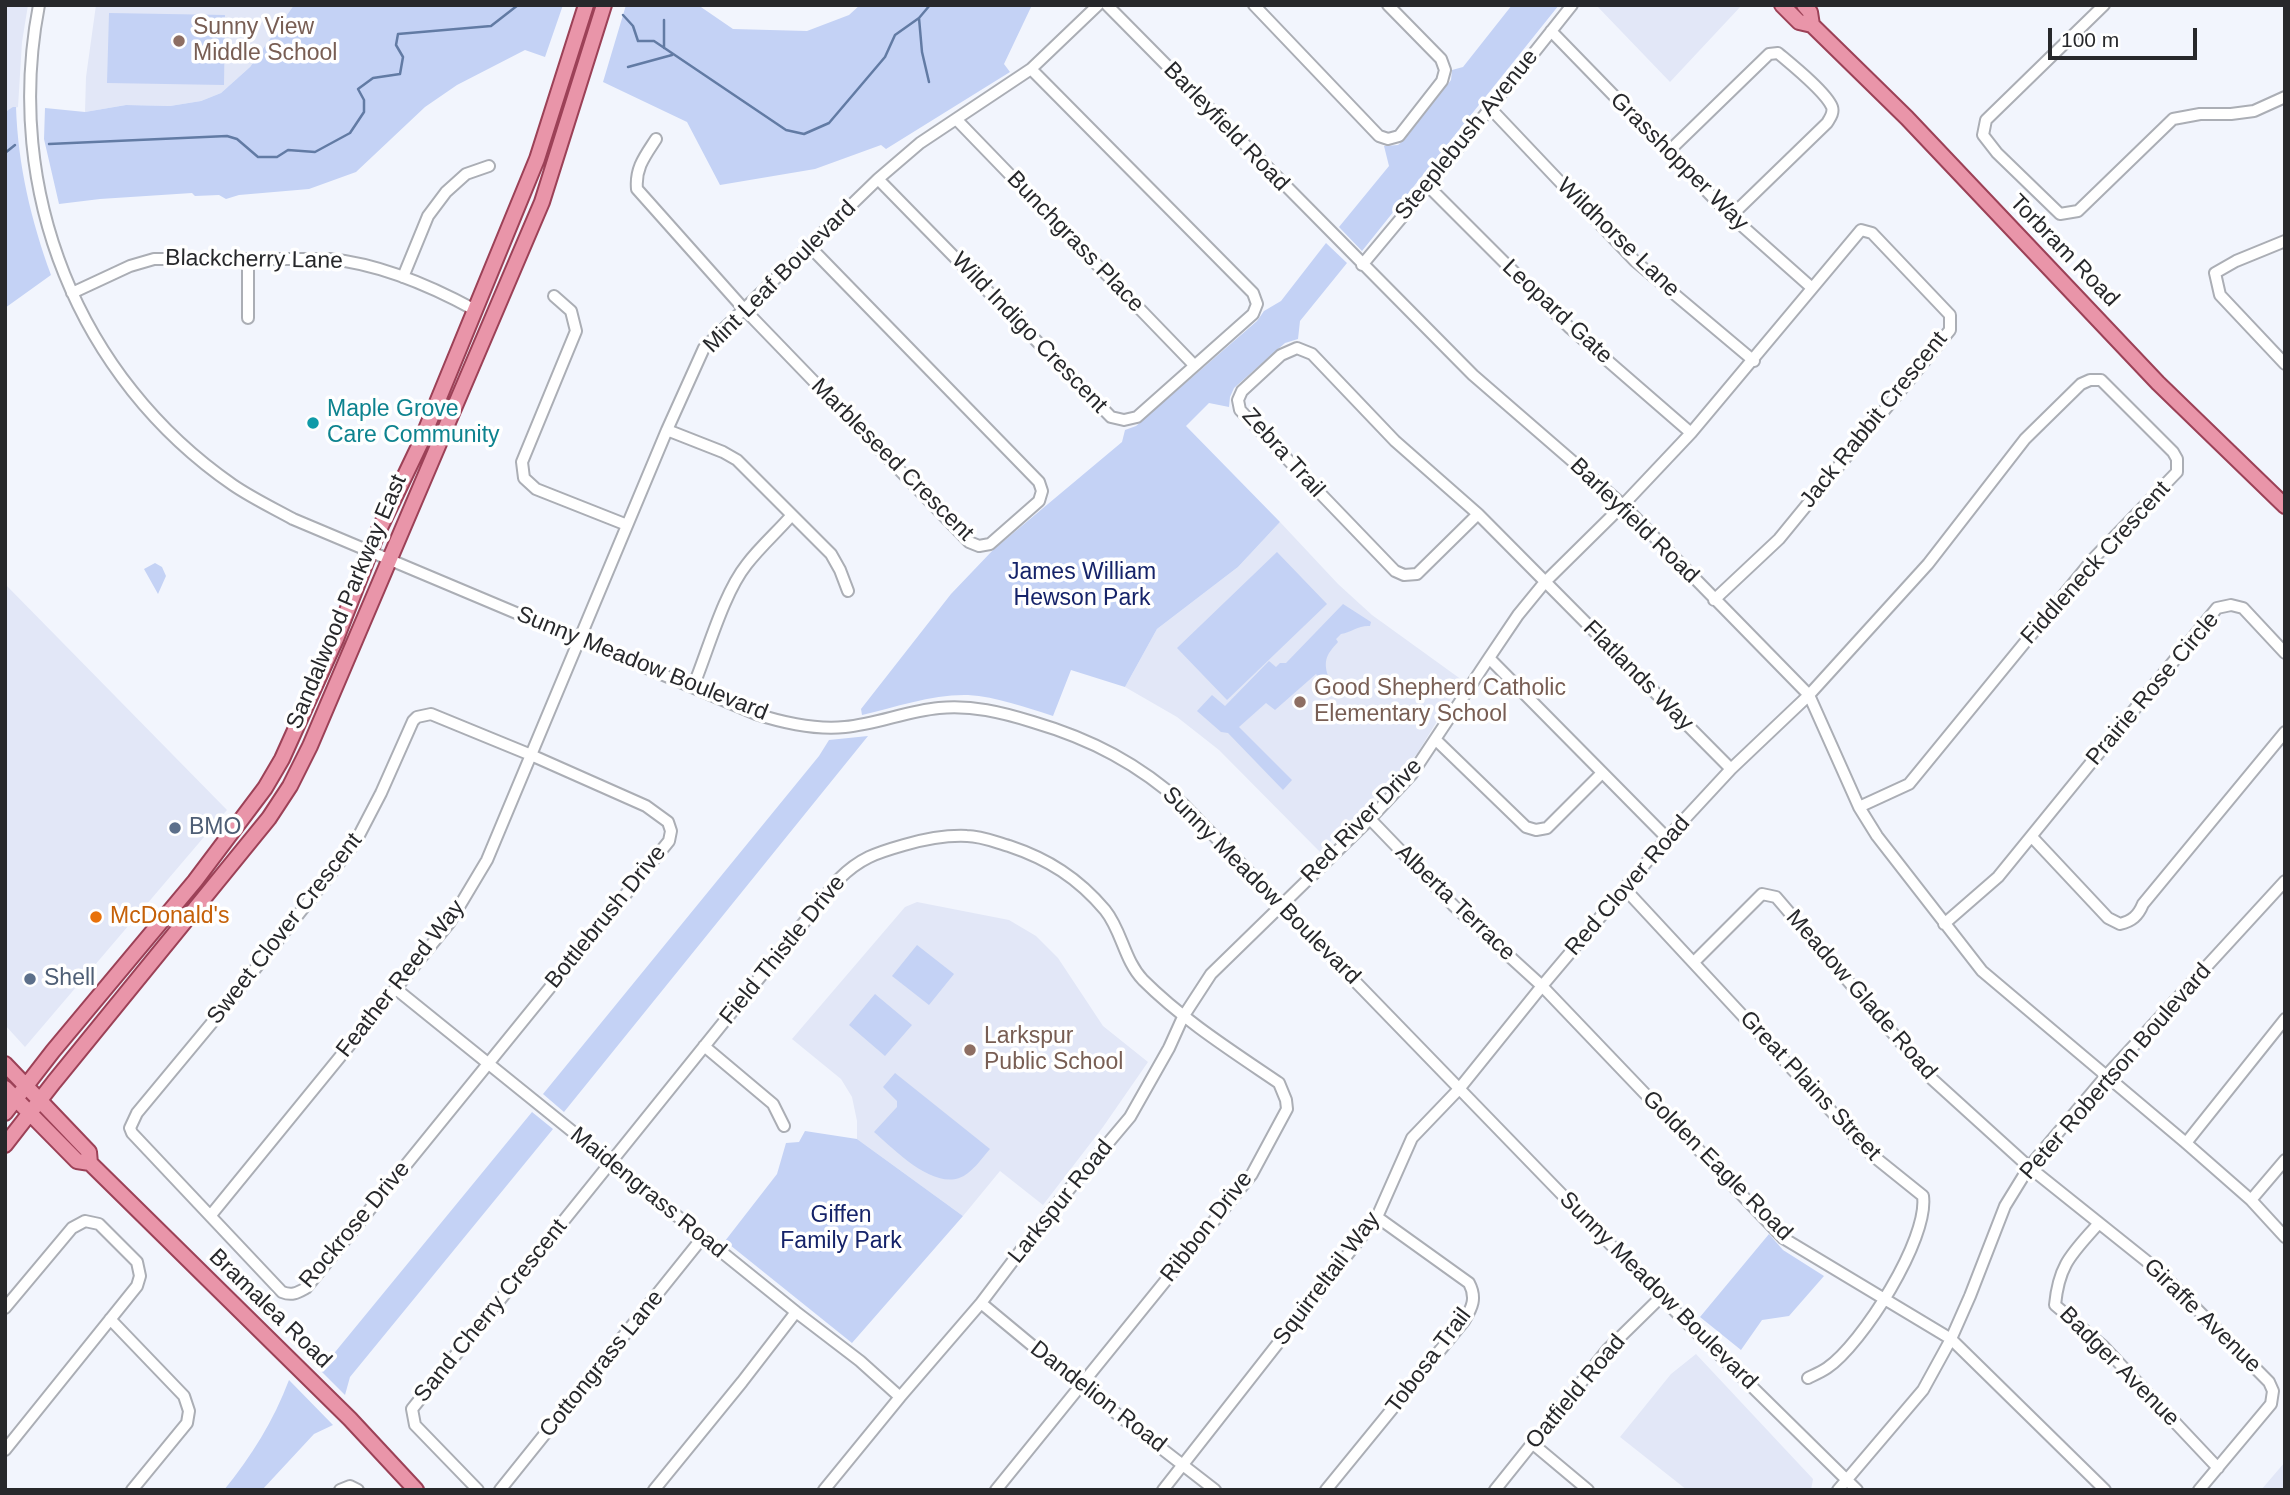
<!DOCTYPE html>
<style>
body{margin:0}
#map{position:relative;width:2290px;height:1495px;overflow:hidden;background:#f2f5fd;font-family:Helvetica,sans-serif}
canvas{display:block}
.frame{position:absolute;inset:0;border:7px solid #27282b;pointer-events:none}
.scale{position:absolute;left:2048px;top:28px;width:149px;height:32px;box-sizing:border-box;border:4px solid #27282b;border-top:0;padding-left:9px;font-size:21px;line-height:24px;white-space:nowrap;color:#27282b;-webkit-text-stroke:5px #fff;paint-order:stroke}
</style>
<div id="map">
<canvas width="2290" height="1495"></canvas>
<div class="frame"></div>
<div class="scale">100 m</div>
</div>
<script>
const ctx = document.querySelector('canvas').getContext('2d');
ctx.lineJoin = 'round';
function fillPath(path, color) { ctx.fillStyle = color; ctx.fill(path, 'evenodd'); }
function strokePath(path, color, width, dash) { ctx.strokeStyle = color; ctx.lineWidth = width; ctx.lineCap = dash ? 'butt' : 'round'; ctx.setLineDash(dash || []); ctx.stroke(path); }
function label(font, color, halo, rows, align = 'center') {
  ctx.font = font + ' Helvetica,sans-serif'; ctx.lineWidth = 7; ctx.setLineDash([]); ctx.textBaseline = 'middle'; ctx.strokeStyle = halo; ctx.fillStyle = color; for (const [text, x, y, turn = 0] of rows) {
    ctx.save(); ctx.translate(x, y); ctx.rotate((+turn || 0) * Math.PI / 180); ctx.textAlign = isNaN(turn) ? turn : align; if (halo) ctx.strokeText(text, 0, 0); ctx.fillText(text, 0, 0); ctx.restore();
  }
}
fillPath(new Path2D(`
 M 5,5 L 28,5 L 22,42 L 18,107 L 5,111 Z
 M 96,5 L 294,5 L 250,67 L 221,93 L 201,101 L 170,106 L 126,105 L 85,112 L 86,77 Z
 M 1596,5 L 1742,5 L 1670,82 Z
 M 1280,522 L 1338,584 L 1372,615 L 1462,680 L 1417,754 L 1320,852 L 1219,750 L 1177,717 L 1125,687 L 1157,629 L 1238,567 Z
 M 5,584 L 227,810 L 25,1047 L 5,1025 Z
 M 917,902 L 1009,920 L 1036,936 L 1058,958 L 1103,1026 L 1148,1062 L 1103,1127 L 1043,1205 L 1000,1171 L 963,1216 L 857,1139 L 857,1121 L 852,1097 L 841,1079 L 792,1039 L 905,907 Z
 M 1696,1354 L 1813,1479 L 1811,1490 L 1687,1490 L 1620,1437 L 1671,1374 Z
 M 2285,1462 L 2285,1490 L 2261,1490 Z`), '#e2e7f7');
fillPath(new Path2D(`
 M 294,5 L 563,5 L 545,57 L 525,50 L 457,85 L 425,107 L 356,172 L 309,189 L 239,195 L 226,199 L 219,195 L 195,196 L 192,193 L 100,199 L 59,204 L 44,139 L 45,108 L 85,112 L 126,105 L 170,106 L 201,101 L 221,93 L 250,67 Z
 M 626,5 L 698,5 L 733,29 L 807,31 L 849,15 L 860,5 L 1032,5 L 1004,64 L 1010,72 L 886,149 L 881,145 L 815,169 L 720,185 L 687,122 L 603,82 Z
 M 1512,5 L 1559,5 L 1362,251 L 1339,227 L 1389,166 L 1384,146 L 1398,145 L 1405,139 L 1451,80 L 1452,70 L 1463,67 Z
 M 109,13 L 225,15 L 224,85 L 107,83 Z
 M 13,107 L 16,107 C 18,166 31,220 51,275 L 5,308 L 5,112 Z
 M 1326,243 L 1347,263 L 1300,321 L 1298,339 L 1285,343 L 1234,388 L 1230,397 L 1229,407 L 1209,403 L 1186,426 L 1280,522 L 1238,567 L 1157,629 L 1125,687 L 1071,670 L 1053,716 C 1025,707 997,697 968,695 C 933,694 896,707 862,715 L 861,709 L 951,594 L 993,550 L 1122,442 L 1125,430 L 1136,426 L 1257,321 L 1264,311 L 1281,301 Z
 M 1277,552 L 1327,604 L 1227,700 L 1177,648 Z
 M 155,563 L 162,567 L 166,576 L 158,594 L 144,569 Z
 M 1343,604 L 1371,622 L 1370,626 C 1359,625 1352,632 1341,634 L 1336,639 L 1338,642 C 1327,654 1323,660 1328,676 L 1322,682 L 1316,674 L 1275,710 L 1266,703 L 1239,727 L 1292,780 L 1283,790 L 1228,733 L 1221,732 L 1197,711 L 1212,695 L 1225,706 L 1269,661 L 1276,667 L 1280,663 L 1286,663 Z
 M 868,736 L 564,1112 L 543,1094 L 819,756 L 829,740 Z
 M 917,945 L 954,974 L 929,1005 L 892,976 Z
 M 875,994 L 912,1025 L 885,1056 L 849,1025 Z
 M 895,1073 L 990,1149 C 983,1157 976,1167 968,1173 C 939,1197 894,1149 874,1132 L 897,1107 L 897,1101 L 883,1087 Z
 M 532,1112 L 553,1129 L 350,1377 L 345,1395 L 311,1361 L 331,1357 Z
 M 805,1131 L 857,1139 L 963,1216 L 852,1343 L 725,1241 L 777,1174 L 786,1143 L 799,1142 Z
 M 1769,1234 L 1783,1250 L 1824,1276 L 1789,1316 L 1762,1320 L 1741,1350 L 1700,1317 Z
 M 289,1380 L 333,1425 L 314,1434 L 262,1490 L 224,1490 C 251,1457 274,1420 289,1380 Z`), '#c4d2f5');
strokePath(new Path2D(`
 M 623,15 L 633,26 L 638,41 L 654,41 L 786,130 L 804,134 L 829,123 L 885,57 L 895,35 L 919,18 L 930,5
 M 919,18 L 922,52 L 929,82
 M 664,48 L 664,20
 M 628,67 L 672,55
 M 49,144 L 227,136 L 237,139 L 258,157 L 277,157 L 288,150 L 315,152 L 350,133 L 364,112 L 364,100 L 358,89 L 373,78 L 400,74 L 403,57 L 396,45 L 398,34 L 491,26 L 518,5
 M 5,153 L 15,145`), '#627ba4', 2.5);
const minor = new Path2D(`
 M 39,5 C 3,190 78,378 233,485 C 252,498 273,508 293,519 L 756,714 C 784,723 815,730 845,727 C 877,724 907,711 939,708 C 972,705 1001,712 1033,722 C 1091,739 1139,764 1184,805 L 1675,1311 L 1857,1490
 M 1107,5 L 1473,375 L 1623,505 L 1809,695 L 1859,807 L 1877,836 L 1982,971 L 2186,1143 L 2251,1200 L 2285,1237
 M 1254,5 L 1379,136 L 1388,139 L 1399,136 L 1442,81 L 1445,70 L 1441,59 L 1388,5
 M 2104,5 L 1986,120 L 1983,135 L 1997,153 L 2060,214 L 2078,211 L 2173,119 L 2200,114 L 2231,114 L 2254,111 L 2285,97
 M 1551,31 L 1731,216 L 1812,288
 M 1490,108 L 1635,261 L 1754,361
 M 956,119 L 1194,365
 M 656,139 C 645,156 635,168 637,189 L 743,308 L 969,542 L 979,546 L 990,544 L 1039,501 L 1042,491 L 1039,482 L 809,246
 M 1668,152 L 1769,54 L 1778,53 C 1791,64 1826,92 1832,107 C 1834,113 1830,118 1827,123 L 1731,216
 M 878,179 L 1111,417 L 1124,420 L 1137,417 L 1253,314 L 1257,304 L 1253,293 L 1031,69
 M 1428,186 L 1570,328 L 1691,433
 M 2285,241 L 2236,261 L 2215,273 L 2220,295 L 2285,364
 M 1362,265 L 1428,186 L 1572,5
 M 403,277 L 428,216 L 446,192 L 466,174 L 489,166
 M 72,293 L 130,266 L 154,259 L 330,259 C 380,264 431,286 475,310
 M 554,296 L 571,311 L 576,331 L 522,462 L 524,478 L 536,489 L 627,525
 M 248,318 L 248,260
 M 667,430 L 723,452 L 737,460 L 831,554 L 840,570 L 848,591
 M 1478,514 L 1417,574 L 1404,575 L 1395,571 L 1240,410 L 1238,400 L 1242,391 L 1281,355 L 1297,348 L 1312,354 L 1395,441 L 1478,514 L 1731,769
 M 1489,658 L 1667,838
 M 693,687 C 708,651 723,594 747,564 C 760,547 777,532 791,516
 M 431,714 L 531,755 L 646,806 L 668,822 L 671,831 L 669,841 L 306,1288 C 297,1293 292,1296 282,1292 L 132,1133 L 130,1128 L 137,1113 L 225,1007 L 355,843 L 381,793 L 413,721 L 417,717 Z
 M 1436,740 L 1526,827 L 1536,830 L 1547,828 L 1602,773
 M 1370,819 L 1453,905 L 1542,986 L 1783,1238 L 1951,1339 L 2105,1490
 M 2032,837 L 2108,918 L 2120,924 C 2132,921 2138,916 2143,904 L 2285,732
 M 1625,889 L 1872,1155 L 1923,1196 C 1929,1239 1862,1344 1827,1368 C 1821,1372 1814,1375 1808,1378
 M 1944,924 L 1998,877 L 2217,608 L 2231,605 L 2243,608 L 2285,653
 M 1694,962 L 1762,894 L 1776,897 L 1932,1079 L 2029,1167 L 2159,1271 L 2269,1382 L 2273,1391 L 2271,1404 L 2199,1490
 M 396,989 L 796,1312 L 860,1361 L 900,1397
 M 704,1046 L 773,1104 L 784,1126
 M 2186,1143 L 2285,1019
 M 2251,1200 L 2285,1160
 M 211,1215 L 450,922 L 487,860 L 667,430 L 704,348 L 878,179 L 920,143 L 1031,69 L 1098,5
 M 2099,1223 C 2073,1253 2059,1263 2055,1305 L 2103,1346 L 2218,1468
 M 981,1303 L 1081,1386 L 1215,1490
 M 5,1308 L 72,1228 L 85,1221 L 99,1224 L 137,1262 L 140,1276 L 137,1286 L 5,1450
 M 110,1319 L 184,1396 L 189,1411 L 187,1423 L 132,1490
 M 1533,1444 L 1588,1490
 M 340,1490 L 350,1486 L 358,1490
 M 478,1490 L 415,1425 L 412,1409 L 839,879 C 860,858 876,853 904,845 C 925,839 946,835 967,836 C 981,836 995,842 1009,846 C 1048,859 1078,878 1105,910 C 1122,931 1124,960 1143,980 C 1183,1020 1232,1051 1279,1083 L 1286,1100 L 1287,1109 L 1252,1174 L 996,1490
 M 500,1490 L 703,1237
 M 654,1490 L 742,1382 L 796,1312
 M 824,1490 L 900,1397 L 981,1303 L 1050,1212 L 1130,1117 L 1169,1048 L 1183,1017 L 1211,974 L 1370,819 L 1412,774 L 1489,658 L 1518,615 L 1545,582 L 1623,505 L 1691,433 L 1861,230 L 1872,233 L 1950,315 L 1950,330 L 1779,539 L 1714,600
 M 1163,1490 L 1377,1217 L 1412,1138 L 1459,1089 L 1542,986 L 1667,838 L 1731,769 L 1809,695 L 1928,564 L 2025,439 L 2081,384 L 2090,380 L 2101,380 L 2173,452 L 2177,459 L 2177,472 L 2094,558 L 1909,784 L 1859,807
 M 1326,1490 L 1464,1321 C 1472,1308 1477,1298 1469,1283 L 1377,1217
 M 1495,1490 L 1608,1349 L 1661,1297
 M 1838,1490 L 1923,1390 L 1951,1339 L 1970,1296 L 2005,1206 L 2029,1167 L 2106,1076 L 2285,881`);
const major = new Path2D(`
 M 1782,5 L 1799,22 L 1812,25 L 1907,118 L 2158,383 L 2285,506
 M 1804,5 L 1810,12 L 1812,25
 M 5,1064 L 89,1152 L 90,1163 L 350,1419 L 416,1490
 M 5,1088 L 77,1161 L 90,1163
 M 5,1113 L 53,1051 L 195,881 L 265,788 L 282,759 L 336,639 L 377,534 L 420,444 L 537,159 L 586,5
 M 5,1145 L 54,1082 L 269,818 L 290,786 L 310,746 L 542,202 L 604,5`);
strokePath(minor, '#abaeb5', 14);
strokePath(major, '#9c4157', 18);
strokePath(minor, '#fff', 10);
strokePath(major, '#e995a9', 14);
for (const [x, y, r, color] of [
 [179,41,7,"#8d6e63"],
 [313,423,7,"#0f9aa8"],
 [1300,702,7,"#8d6e63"],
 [175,828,7,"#5c6f8a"],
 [96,917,7,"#e8710a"],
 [30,979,7,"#5c6f8a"],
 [970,1050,7,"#8d6e63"]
]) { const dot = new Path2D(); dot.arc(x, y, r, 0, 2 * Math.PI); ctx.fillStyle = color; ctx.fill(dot); strokePath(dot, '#fff', 2.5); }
label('23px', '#785e54', '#fff', [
 ["Sunny View",193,28],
 ["Middle School",193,54],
 ["Good Shepherd Catholic",1314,689],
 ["Elementary School",1314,715],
 ["Larkspur",984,1037],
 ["Public School",984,1063]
], 'left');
label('23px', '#27282b', '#fff', [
 ["Barleyfield Road",1226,127,46],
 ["Steeplebush Avenue",1467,135,-51],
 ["Grasshopper Way",1679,162,45],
 ["Wildhorse Lane",1618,238,44],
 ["Bunchgrass Place",1075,242,46],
 ["Torbram Road",2064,251,46],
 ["Blackcherry Lane",254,260,1],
 ["Mint Leaf Boulevard",780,277,-45],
 ["Leopard Gate",1557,312,43],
 ["Wild Indigo Crescent",1029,333,46],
 ["Jack Rabbit Crescent",1874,420,-51],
 ["Zebra Trail",1283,453,48],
 ["Marbleseed Crescent",892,460,45],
 ["Barleyfield Road",1634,521,44],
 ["Fiddleneck Crescent",2096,563,-48],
 ["Sandalwood Parkway East",347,602,-67],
 ["Sunny Meadow Boulevard",642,664,22],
 ["Flatlands Way",1638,676,45],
 ["Prairie Rose Circle",2153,689,-50],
 ["Red River Drive",1362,821,-46],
 ["Sunny Meadow Boulevard",1261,886,45],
 ["Red Clover Road",1628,886,-49],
 ["Alberta Terrace",1455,903,44],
 ["Bottlebrush Drive",606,917,-51],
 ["Sweet Clover Crescent",285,929,-52],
 ["Field Thistle Drive",783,950,-51],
 ["Feather Reed Way",401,979,-52],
 ["Meadow Glade Road",1861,995,49],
 ["Peter Robertson Boulevard",2116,1072,-49],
 ["Great Plains Street",1810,1086,47],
 ["Golden Eagle Road",1717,1166,45],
 ["Maidengrass Road",648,1193,39],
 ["Larkspur Road",1061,1202,-51],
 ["Rockrose Drive",355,1225,-50],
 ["Ribbon Drive",1207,1227,-52],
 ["Squirreltail Way",1327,1279,-53],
 ["Sunny Meadow Boulevard",1658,1291,45],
 ["Bramalea Road",270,1309,44],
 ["Sand Cherry Crescent",491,1311,-51],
 ["Giraffe Avenue",2202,1316,44],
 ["Tobosa Trail",1429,1361,-53],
 ["Cottongrass Lane",602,1364,-51],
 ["Badger Avenue",2119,1367,45],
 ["Oatfield Road",1576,1392,-50],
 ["Dandelion Road",1098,1397,38]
]);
label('23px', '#0d838f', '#fff', [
 ["Maple Grove",327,410],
 ["Care Community",327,436]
], 'left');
label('23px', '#152369', '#fff', [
 ["James William",1082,573],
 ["Hewson Park",1082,599],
 ["Giffen",841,1216],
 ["Family Park",841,1242]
]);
label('23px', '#4e5e75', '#fff', [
 ["BMO",189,828],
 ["Shell",44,979]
], 'left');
label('23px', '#c56008', '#fff', [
 ["McDonald's",110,917]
], 'left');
</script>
